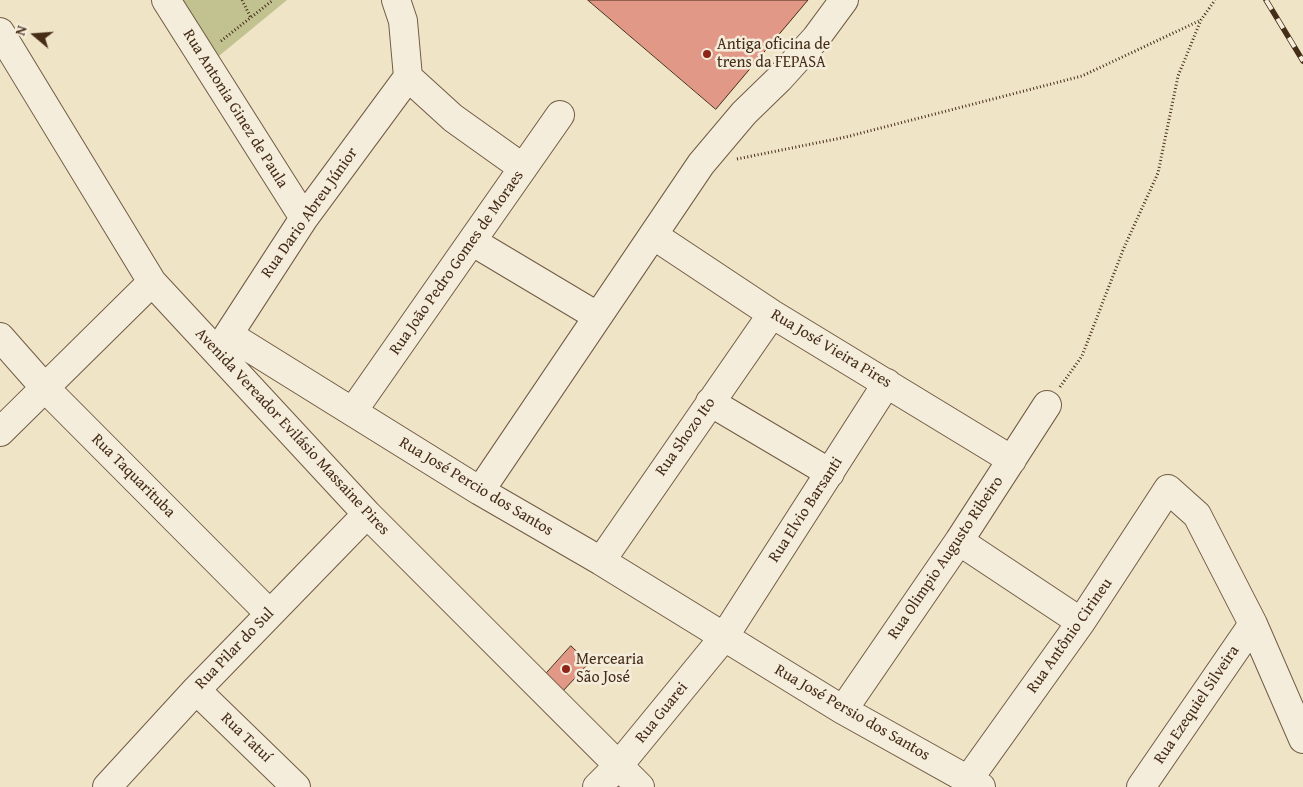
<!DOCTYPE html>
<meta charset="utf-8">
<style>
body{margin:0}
#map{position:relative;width:1303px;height:787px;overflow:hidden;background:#f0e4c7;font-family:"Gentium Book Plus",serif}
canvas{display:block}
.north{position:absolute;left:10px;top:10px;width:50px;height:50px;-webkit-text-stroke:4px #f5eddb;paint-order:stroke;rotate:288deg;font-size:14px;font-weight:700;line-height:20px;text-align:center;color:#452d18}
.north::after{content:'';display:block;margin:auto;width:18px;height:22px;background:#452d18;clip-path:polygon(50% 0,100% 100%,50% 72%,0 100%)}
</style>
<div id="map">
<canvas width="1303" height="787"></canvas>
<div class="north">N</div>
</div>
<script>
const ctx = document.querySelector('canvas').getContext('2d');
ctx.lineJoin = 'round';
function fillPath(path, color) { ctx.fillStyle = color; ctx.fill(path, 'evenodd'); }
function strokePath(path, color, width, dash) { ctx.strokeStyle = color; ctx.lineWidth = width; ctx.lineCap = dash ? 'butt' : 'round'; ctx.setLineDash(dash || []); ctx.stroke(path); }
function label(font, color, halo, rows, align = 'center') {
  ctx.font = font + ' "Gentium Book Plus",serif'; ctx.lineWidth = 5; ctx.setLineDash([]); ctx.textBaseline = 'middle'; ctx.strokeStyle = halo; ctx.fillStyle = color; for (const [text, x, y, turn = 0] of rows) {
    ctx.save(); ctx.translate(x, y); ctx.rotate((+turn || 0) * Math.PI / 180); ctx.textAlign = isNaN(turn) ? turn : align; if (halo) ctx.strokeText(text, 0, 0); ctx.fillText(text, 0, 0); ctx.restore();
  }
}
fillPath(new Path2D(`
 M 176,0 L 287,0 L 214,60 Z`), '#c1c290');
const building = new Path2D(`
 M 588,0 L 808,0 L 716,109 Z
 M 571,646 L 589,663 L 562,692 L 544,676 Z`);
fillPath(building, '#e19887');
strokePath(building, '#452d18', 1);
const minor = new Path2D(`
 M 166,0 L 304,218
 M 396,0 L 403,21 L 408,77 L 453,118 L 523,168
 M 0,32 L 152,282 L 367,514 L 640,787
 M 653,235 L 772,314 L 1012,460
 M 473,242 L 597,316
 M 229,335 L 480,491 L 601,561 L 843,710 L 981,787
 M 0,337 L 45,388 L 269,613
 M 219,349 L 304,218 L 408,77
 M 710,402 L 830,473
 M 353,411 L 560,115
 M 0,432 L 152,282
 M 480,491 L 701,164 L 744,113 L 779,79 L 816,38 L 844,0
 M 959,541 L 1081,622
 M 601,561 L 772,314
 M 196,690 L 296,787
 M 843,710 L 959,541 L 1047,405
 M 968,780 L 1081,622 L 1168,489 L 1197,515 L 1253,624 L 1303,739
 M 107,787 L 196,690 L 367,514
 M 597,787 L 619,765 L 724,637 L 887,383
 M 1141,787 L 1253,624`);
strokePath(minor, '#705b44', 30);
strokePath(new Path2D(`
 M 242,0 L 251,18
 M 221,41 L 273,0
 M 737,159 L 846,137 L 1082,76 L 1201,20
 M 1060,387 L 1082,356 L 1123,250 L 1158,173 L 1178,76 L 1201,20 L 1215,0`), '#452d18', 3, [1, 2.5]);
strokePath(minor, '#f5eddb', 28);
const rail = new Path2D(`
 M 1266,0 L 1303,61`);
strokePath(rail, '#452d18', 5.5);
strokePath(rail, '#f5eddb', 4, [11]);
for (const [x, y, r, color] of [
 [707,54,5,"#8f2418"],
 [566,669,5,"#8f2418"]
]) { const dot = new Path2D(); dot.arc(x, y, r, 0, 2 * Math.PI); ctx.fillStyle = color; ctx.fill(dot); strokePath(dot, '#f5eddb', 2); }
label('16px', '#452d18', '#f5eddb', [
 ["Antiga oficina de",717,45],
 ["trens da FEPASA",717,63],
 ["Mercearia",576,660],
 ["São José",576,678]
], 'left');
label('16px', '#452d18', '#f5eddb', [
 ["Rua Antonia Ginez de Paula",235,109,58],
 ["Rua Dario Abreu Júnior",310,213,-55],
 ["Rua João Pedro Gomes de Moraes",457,263,-55],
 ["Rua José Vieira Pires",831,349,31],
 ["Avenida Vereador Evilásio Massaine Pires",292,432,47],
 ["Rua Shozo Ito",686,437,-55],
 ["Rua Taquarituba",133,476,45],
 ["Rua José Percio dos Santos",476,487,31],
 ["Rua Elvio Barsanti",806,510,-57],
 ["Rua Olimpio Augusto Ribeiro",946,558,-56],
 ["Rua Antônio Cirineu",1070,636,-55],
 ["Rua Pilar do Sul",235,649,-46],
 ["Rua Ezequiel Silveira",1197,705,-56],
 ["Rua Guarei",662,713,-51],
 ["Rua José Persio dos Santos",852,713,30],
 ["Rua Tatuí",246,738,44]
]);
</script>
